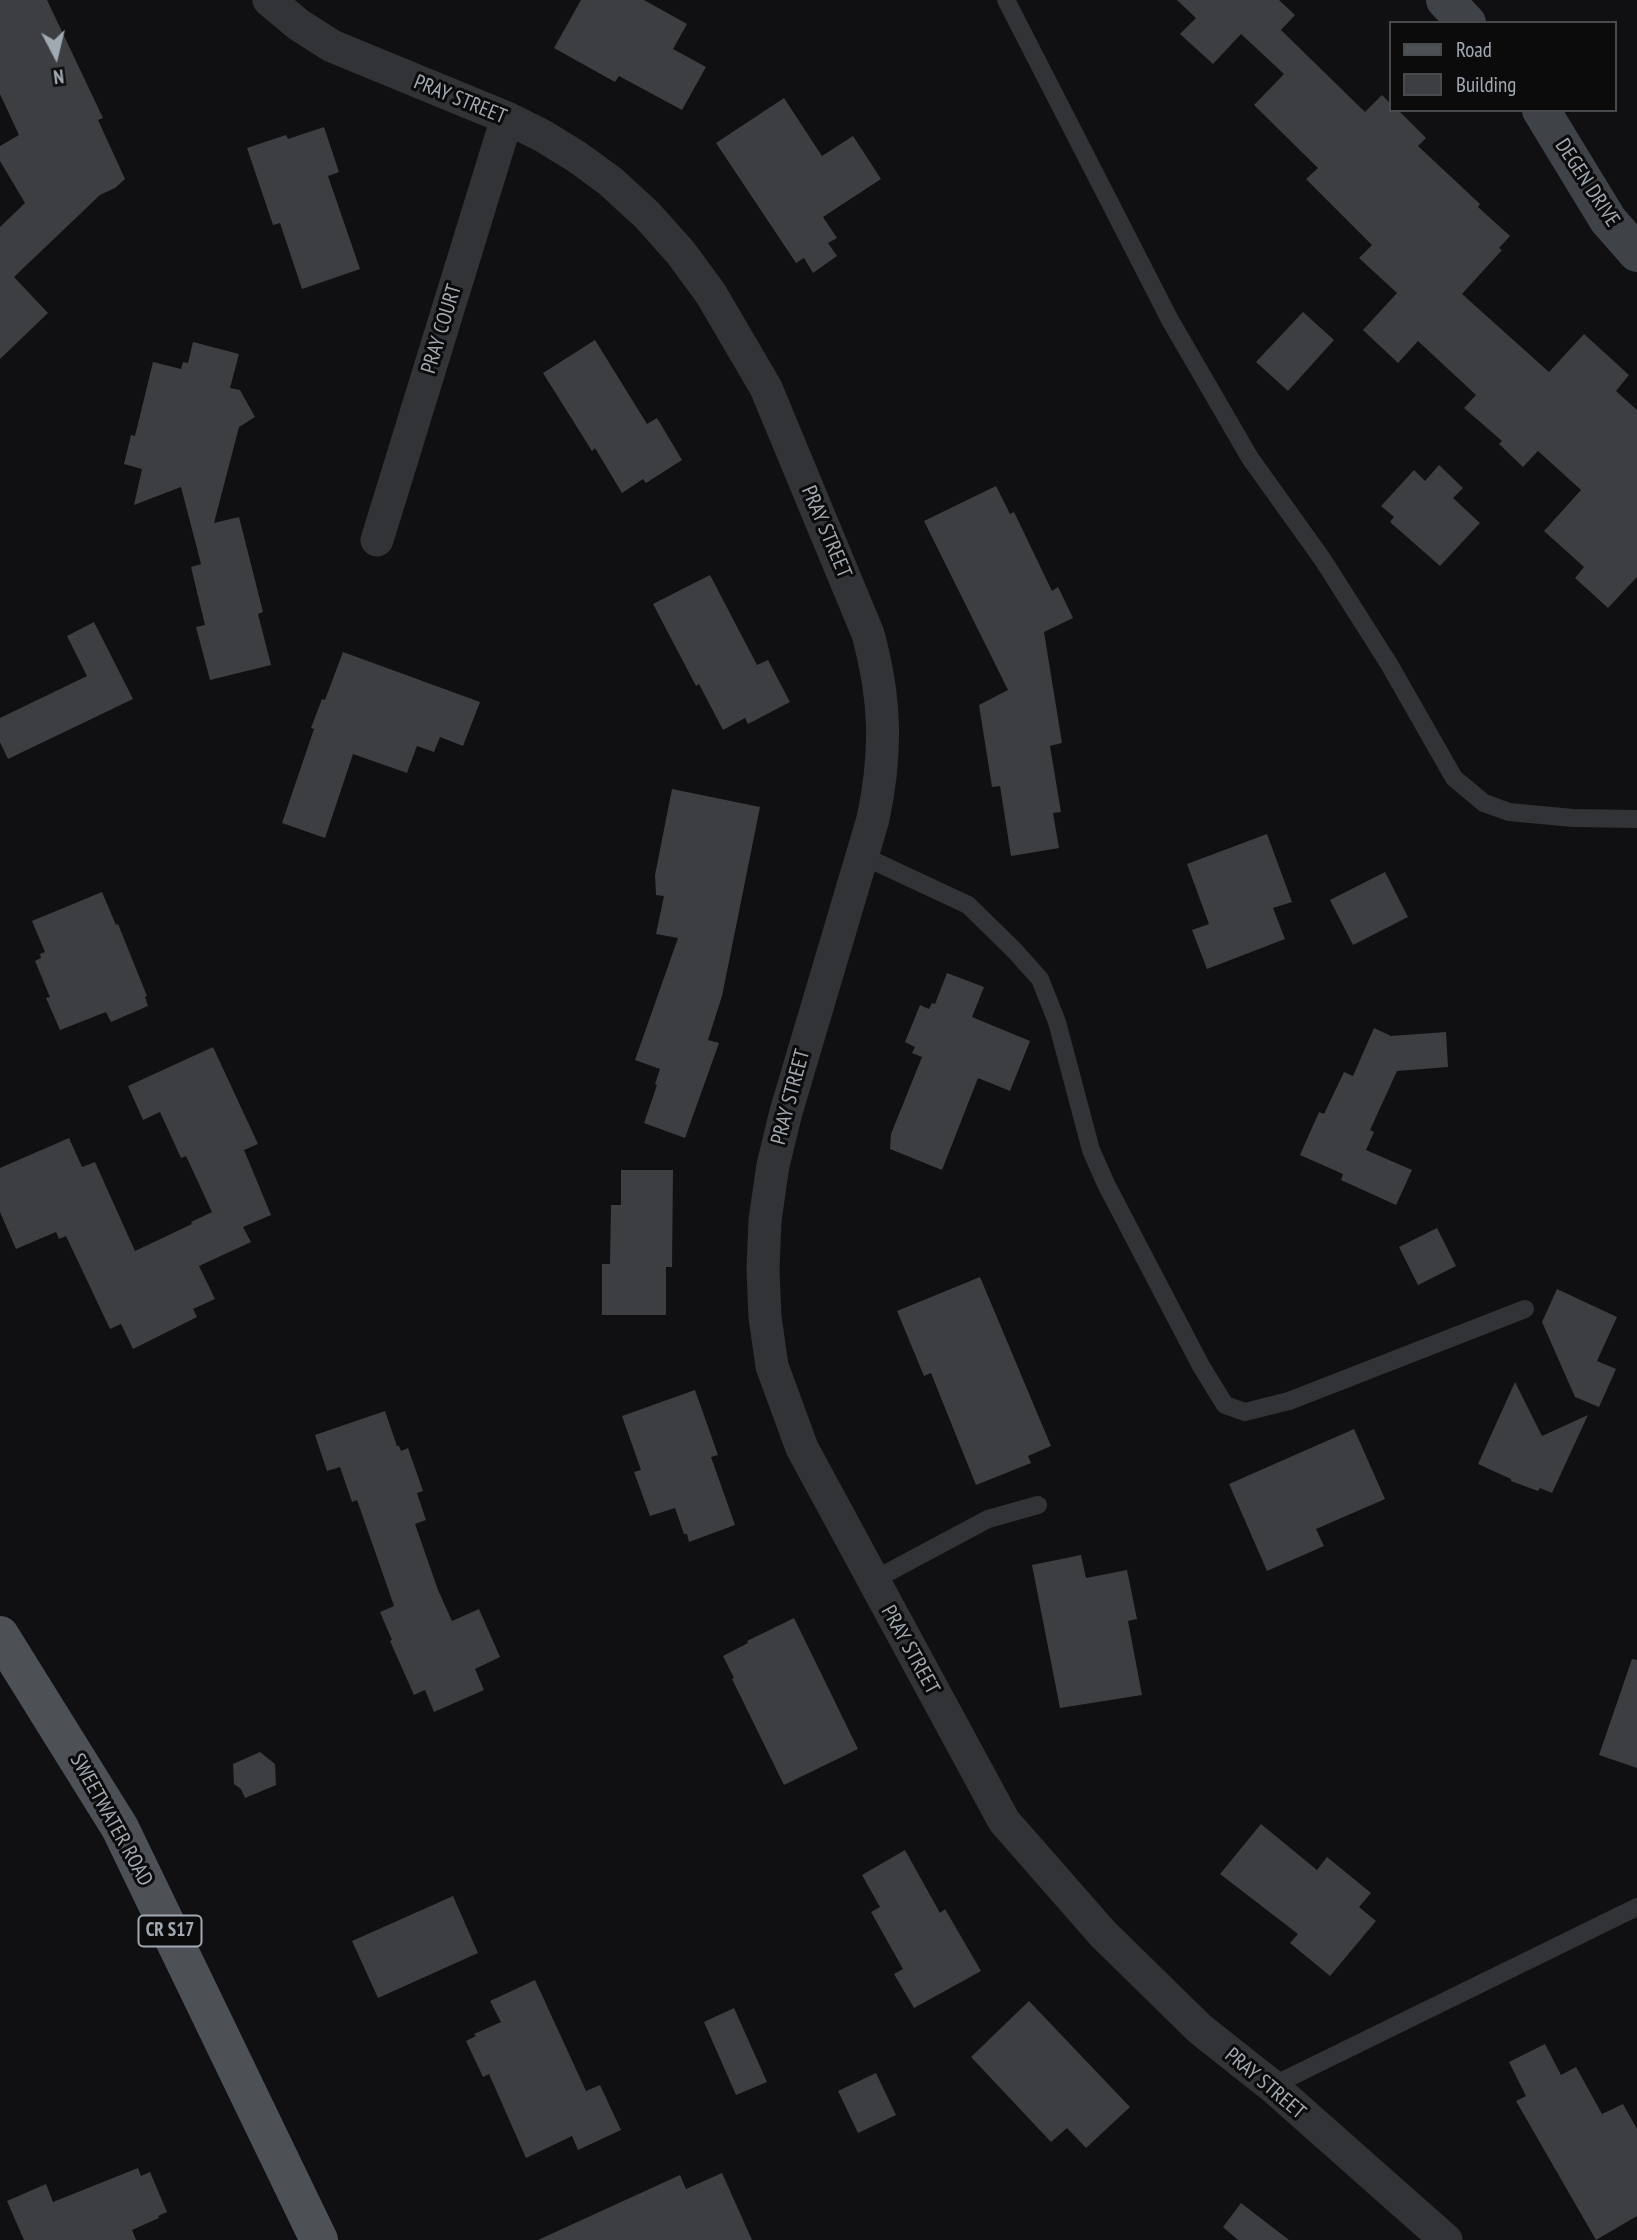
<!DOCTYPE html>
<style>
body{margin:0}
#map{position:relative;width:1637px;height:2240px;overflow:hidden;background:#101012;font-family:"PT Sans Narrow",sans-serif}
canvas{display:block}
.legend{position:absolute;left:1389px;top:21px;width:228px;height:91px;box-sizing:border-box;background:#0b0b0c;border:2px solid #474b4e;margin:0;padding:9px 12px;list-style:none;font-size:21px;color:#a1aab2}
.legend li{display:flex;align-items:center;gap:14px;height:35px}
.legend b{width:35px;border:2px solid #474b4e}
.north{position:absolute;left:21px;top:21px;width:70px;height:70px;-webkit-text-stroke:5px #0b0b0c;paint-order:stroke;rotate:173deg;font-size:19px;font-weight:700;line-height:28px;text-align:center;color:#a1aab2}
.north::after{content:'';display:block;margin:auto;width:24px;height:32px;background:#a1aab2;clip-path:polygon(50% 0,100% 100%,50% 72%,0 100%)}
</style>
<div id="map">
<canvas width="1637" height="2240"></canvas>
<ul class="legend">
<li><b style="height:9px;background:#4d5055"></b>Road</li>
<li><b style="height:19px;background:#3c3e42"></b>Building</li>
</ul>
<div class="north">N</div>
</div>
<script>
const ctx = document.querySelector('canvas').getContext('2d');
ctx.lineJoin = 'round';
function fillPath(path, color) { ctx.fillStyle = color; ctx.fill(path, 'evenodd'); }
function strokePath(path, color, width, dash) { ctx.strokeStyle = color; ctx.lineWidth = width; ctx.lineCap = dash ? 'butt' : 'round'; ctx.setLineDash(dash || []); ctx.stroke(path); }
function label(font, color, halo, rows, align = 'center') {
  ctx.font = font + ' "PT Sans Narrow",sans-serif'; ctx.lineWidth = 6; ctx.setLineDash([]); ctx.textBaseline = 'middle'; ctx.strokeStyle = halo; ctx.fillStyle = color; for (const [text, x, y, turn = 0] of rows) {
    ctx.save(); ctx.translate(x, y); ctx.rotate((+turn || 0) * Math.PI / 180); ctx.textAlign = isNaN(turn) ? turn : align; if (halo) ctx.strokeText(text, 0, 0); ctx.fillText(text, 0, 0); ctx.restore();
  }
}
fillPath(new Path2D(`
 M 0,0 L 47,0 L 103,118 L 98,120 L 125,179 L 115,188 L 100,195 L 14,277 L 48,313 L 0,359 L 0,227 L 25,203 L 0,161 L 0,146 L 19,135 L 0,94 Z
 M 581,0 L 644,0 L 687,24 L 673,49 L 706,67 L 682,110 L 619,76 L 615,82 L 554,48 Z
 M 1177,0 L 1279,0 L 1295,15 L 1281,30 L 1365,112 L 1382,95 L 1390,103 L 1390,110 L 1398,110 L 1426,138 L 1418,146 L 1480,204 L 1478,207 L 1510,236 L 1499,248 L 1502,250 L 1462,294 L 1549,372 L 1584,334 L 1629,375 L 1616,391 L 1637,410 L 1637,577 L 1608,608 L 1575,578 L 1584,567 L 1544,531 L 1581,490 L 1538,451 L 1523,467 L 1499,444 L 1502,441 L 1464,408 L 1476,395 L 1418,341 L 1398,363 L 1363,330 L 1397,293 L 1359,258 L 1372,245 L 1306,179 L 1318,168 L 1254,105 L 1284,74 L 1241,34 L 1213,64 L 1180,34 L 1196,18 Z
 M 784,98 L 822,156 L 853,136 L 881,179 L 823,217 L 837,238 L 828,243 L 837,256 L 813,273 L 804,258 L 796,263 L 716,143 Z
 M 324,127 L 339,172 L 328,176 L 360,269 L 302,289 L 280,223 L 273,225 L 247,148 L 286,135 L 288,139 Z
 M 1303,312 L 1334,340 L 1288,391 L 1256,362 Z
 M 595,340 L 647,424 L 657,418 L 682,460 L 646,483 L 643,479 L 622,493 L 595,448 L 592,451 L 543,373 Z
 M 193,342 L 239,354 L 230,388 L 240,390 L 255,417 L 239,427 L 214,523 L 239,517 L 263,612 L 258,614 L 271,665 L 210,680 L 196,627 L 205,625 L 191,567 L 201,564 L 181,487 L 134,505 L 142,469 L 124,464 L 131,435 L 135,436 L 153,362 L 181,369 L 183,362 L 188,363 Z
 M 1439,465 L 1463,488 L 1453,498 L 1480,523 L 1440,566 L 1390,522 L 1394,517 L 1381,506 L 1414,470 L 1425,481 Z
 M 996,486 L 1010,514 L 1014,512 L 1052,591 L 1058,587 L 1073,618 L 1044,632 L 1062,743 L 1050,746 L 1061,812 L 1053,813 L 1059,848 L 1011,856 L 1000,786 L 992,787 L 979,705 L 1008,690 L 924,521 Z
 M 710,575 L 757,665 L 768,660 L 790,702 L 748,724 L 745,718 L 723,730 L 699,684 L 696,686 L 653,604 Z
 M 94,622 L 133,699 L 8,759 L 0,742 L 0,718 L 87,676 L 67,636 Z
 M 343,652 L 480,702 L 463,746 L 440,737 L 434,752 L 417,746 L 407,773 L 353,754 L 325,838 L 282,823 L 314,729 L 311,728 L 322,699 L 325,700 Z
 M 672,789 L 760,807 L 722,996 L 708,1040 L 719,1043 L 685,1138 L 644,1123 L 657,1085 L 655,1084 L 660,1069 L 635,1060 L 678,938 L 656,934 L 664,896 L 656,895 L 655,875 Z
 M 1267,834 L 1292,902 L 1273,908 L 1285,939 L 1207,969 L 1192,930 L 1209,924 L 1187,864 Z
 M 1385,872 L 1408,917 L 1353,945 L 1330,900 Z
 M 102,892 L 116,925 L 118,924 L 147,996 L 145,997 L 148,1006 L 111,1022 L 106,1012 L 60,1030 L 46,998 L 50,997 L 35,961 L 41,958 L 40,954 L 45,952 L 32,921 Z
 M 947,973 L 984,987 L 972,1017 L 1030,1041 L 1010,1091 L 978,1078 L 942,1170 L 890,1149 L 891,1134 L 922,1057 L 912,1053 L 915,1047 L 905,1042 L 920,1005 L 929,1009 L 932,1003 L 935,1004 Z
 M 1374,1028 L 1391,1036 L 1446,1032 L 1448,1067 L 1397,1071 L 1370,1130 L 1374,1132 L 1366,1150 L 1412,1170 L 1396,1205 L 1341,1180 L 1343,1174 L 1300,1155 L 1319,1112 L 1324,1114 L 1344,1072 L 1353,1076 Z
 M 213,1047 L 258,1144 L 244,1150 L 271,1215 L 243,1227 L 251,1242 L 199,1266 L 215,1299 L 193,1309 L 197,1317 L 133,1349 L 121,1324 L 110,1329 L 66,1236 L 59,1239 L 56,1232 L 16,1249 L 0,1212 L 0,1168 L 69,1138 L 82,1167 L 95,1162 L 135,1251 L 192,1224 L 191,1222 L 212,1212 L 186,1156 L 181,1158 L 160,1112 L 143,1120 L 128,1086 Z
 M 621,1170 L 673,1170 L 672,1267 L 666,1267 L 666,1315 L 602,1315 L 602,1264 L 610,1264 L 611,1205 L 621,1205 Z
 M 1437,1228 L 1456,1266 L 1418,1285 L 1399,1247 Z
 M 980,1277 L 1051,1446 L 1028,1456 L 1031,1463 L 976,1485 L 931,1373 L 924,1376 L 897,1311 Z
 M 1557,1289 L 1617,1317 L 1597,1361 L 1616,1369 L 1599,1407 L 1575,1397 L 1542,1322 Z
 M 1515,1382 L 1542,1436 L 1588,1415 L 1552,1493 L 1540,1488 L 1538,1491 L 1511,1481 L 1511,1479 L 1478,1464 Z
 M 695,1390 L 718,1455 L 711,1457 L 735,1525 L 689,1542 L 687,1534 L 684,1534 L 675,1508 L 650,1516 L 634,1472 L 641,1470 L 622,1416 Z
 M 385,1411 L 397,1446 L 399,1446 L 401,1451 L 408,1448 L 423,1491 L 417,1493 L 426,1520 L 415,1524 L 438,1590 L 452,1621 L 479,1609 L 500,1657 L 475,1669 L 484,1690 L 434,1712 L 425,1690 L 414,1695 L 390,1641 L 392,1640 L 380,1612 L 394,1606 L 357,1500 L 352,1502 L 340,1467 L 327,1471 L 315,1435 Z
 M 1354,1429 L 1385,1499 L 1316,1529 L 1324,1546 L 1267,1571 L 1229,1484 Z
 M 1081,1555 L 1086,1578 L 1127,1570 L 1137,1619 L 1128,1621 L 1142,1695 L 1060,1708 L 1032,1565 Z
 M 794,1618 L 858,1749 L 784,1785 L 732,1679 L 734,1678 L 723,1656 L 748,1643 L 747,1641 Z
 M 1632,1659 L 1637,1660 L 1637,1768 L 1599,1755 Z
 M 260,1752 L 275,1764 L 276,1785 L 245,1798 L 241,1789 L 234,1784 L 233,1764 Z
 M 1261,1824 L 1317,1870 L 1327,1857 L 1371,1893 L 1359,1907 L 1376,1921 L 1330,1976 L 1290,1943 L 1298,1934 L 1220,1874 Z
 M 905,1850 L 940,1913 L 945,1909 L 981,1971 L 914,2008 L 894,1974 L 903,1969 L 871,1912 L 880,1907 L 862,1875 Z
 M 453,1896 L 478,1953 L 378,1998 L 352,1941 Z
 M 535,1980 L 586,2091 L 600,2085 L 621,2130 L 578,2150 L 572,2136 L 526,2158 L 489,2074 L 483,2077 L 466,2041 L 476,2036 L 474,2034 L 501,2022 L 490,2001 Z
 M 1029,2001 L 1130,2107 L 1086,2148 L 1067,2128 L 1051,2142 L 971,2057 Z
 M 734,2008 L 767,2082 L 736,2095 L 704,2022 Z
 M 1545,2044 L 1561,2075 L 1576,2067 L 1602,2114 L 1623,2104 L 1637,2129 L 1637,2216 L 1596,2240 L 1516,2101 L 1526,2096 L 1509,2062 Z
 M 876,2073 L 896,2115 L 858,2133 L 838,2091 Z
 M 138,2168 L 141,2176 L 150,2172 L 167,2212 L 158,2216 L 159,2218 L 132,2230 L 136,2240 L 24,2240 L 7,2201 L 46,2184 L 53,2202 Z
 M 722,2173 L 752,2240 L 538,2240 L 680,2175 L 686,2189 Z
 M 1241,2203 L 1289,2240 L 1238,2240 L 1223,2227 Z`), '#3c3e42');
strokePath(new Path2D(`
 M 1006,0 L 1170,320 L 1250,458 L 1323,560 L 1389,664 L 1454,778 L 1484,803 L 1509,812 L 1573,818 L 1637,819
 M 861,855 L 968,905 L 1014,950 L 1040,979 L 1057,1022 L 1091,1150 L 1106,1184 L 1201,1366 L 1225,1405 L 1245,1412 L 1289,1401 L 1525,1309
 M 872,1581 L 988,1519 L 1038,1505
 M 1272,2086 L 1637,1907`), '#313336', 18);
strokePath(new Path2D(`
 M 269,0 L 299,25 L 332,46 L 507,118 L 543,136 L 577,157 L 610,181 L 647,215 L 681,253 L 711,294 L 766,388 L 868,634 C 886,700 887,752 873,819 L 786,1112 L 773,1165 L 765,1220 L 763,1269 L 765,1317 L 772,1366 L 802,1448 L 1004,1821 L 1103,1934 L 1200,2029 L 1272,2086 L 1446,2240
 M 377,540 L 507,118`), '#313336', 33);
strokePath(new Path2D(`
 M 1445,0 L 1467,23
 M 1541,110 L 1608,220 L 1637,253`), '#3f4246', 38);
strokePath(new Path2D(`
 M 0,1635 L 120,1828 L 319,2240`), '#4d5055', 38);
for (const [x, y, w] of [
 [170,1931,63]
]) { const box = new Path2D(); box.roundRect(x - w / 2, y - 15.5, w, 31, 5); ctx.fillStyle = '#0b0b0c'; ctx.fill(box); strokePath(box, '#a1aab2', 2); }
label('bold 19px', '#a1aab2', null, [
 ["CR S17",170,1931]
]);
label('21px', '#a1aab2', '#0b0b0c', [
 ["PRAY STREET",460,100,22],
 ["DEGEN DRIVE",1587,183,57],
 ["PRAY COURT",442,329,-73],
 ["PRAY STREET",826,532,67],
 ["PRAY STREET",791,1097,-75],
 ["PRAY STREET",910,1650,61],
 ["SWEETWATER ROAD",111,1820,61],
 ["PRAY STREET",1265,2084,40]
]);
</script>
